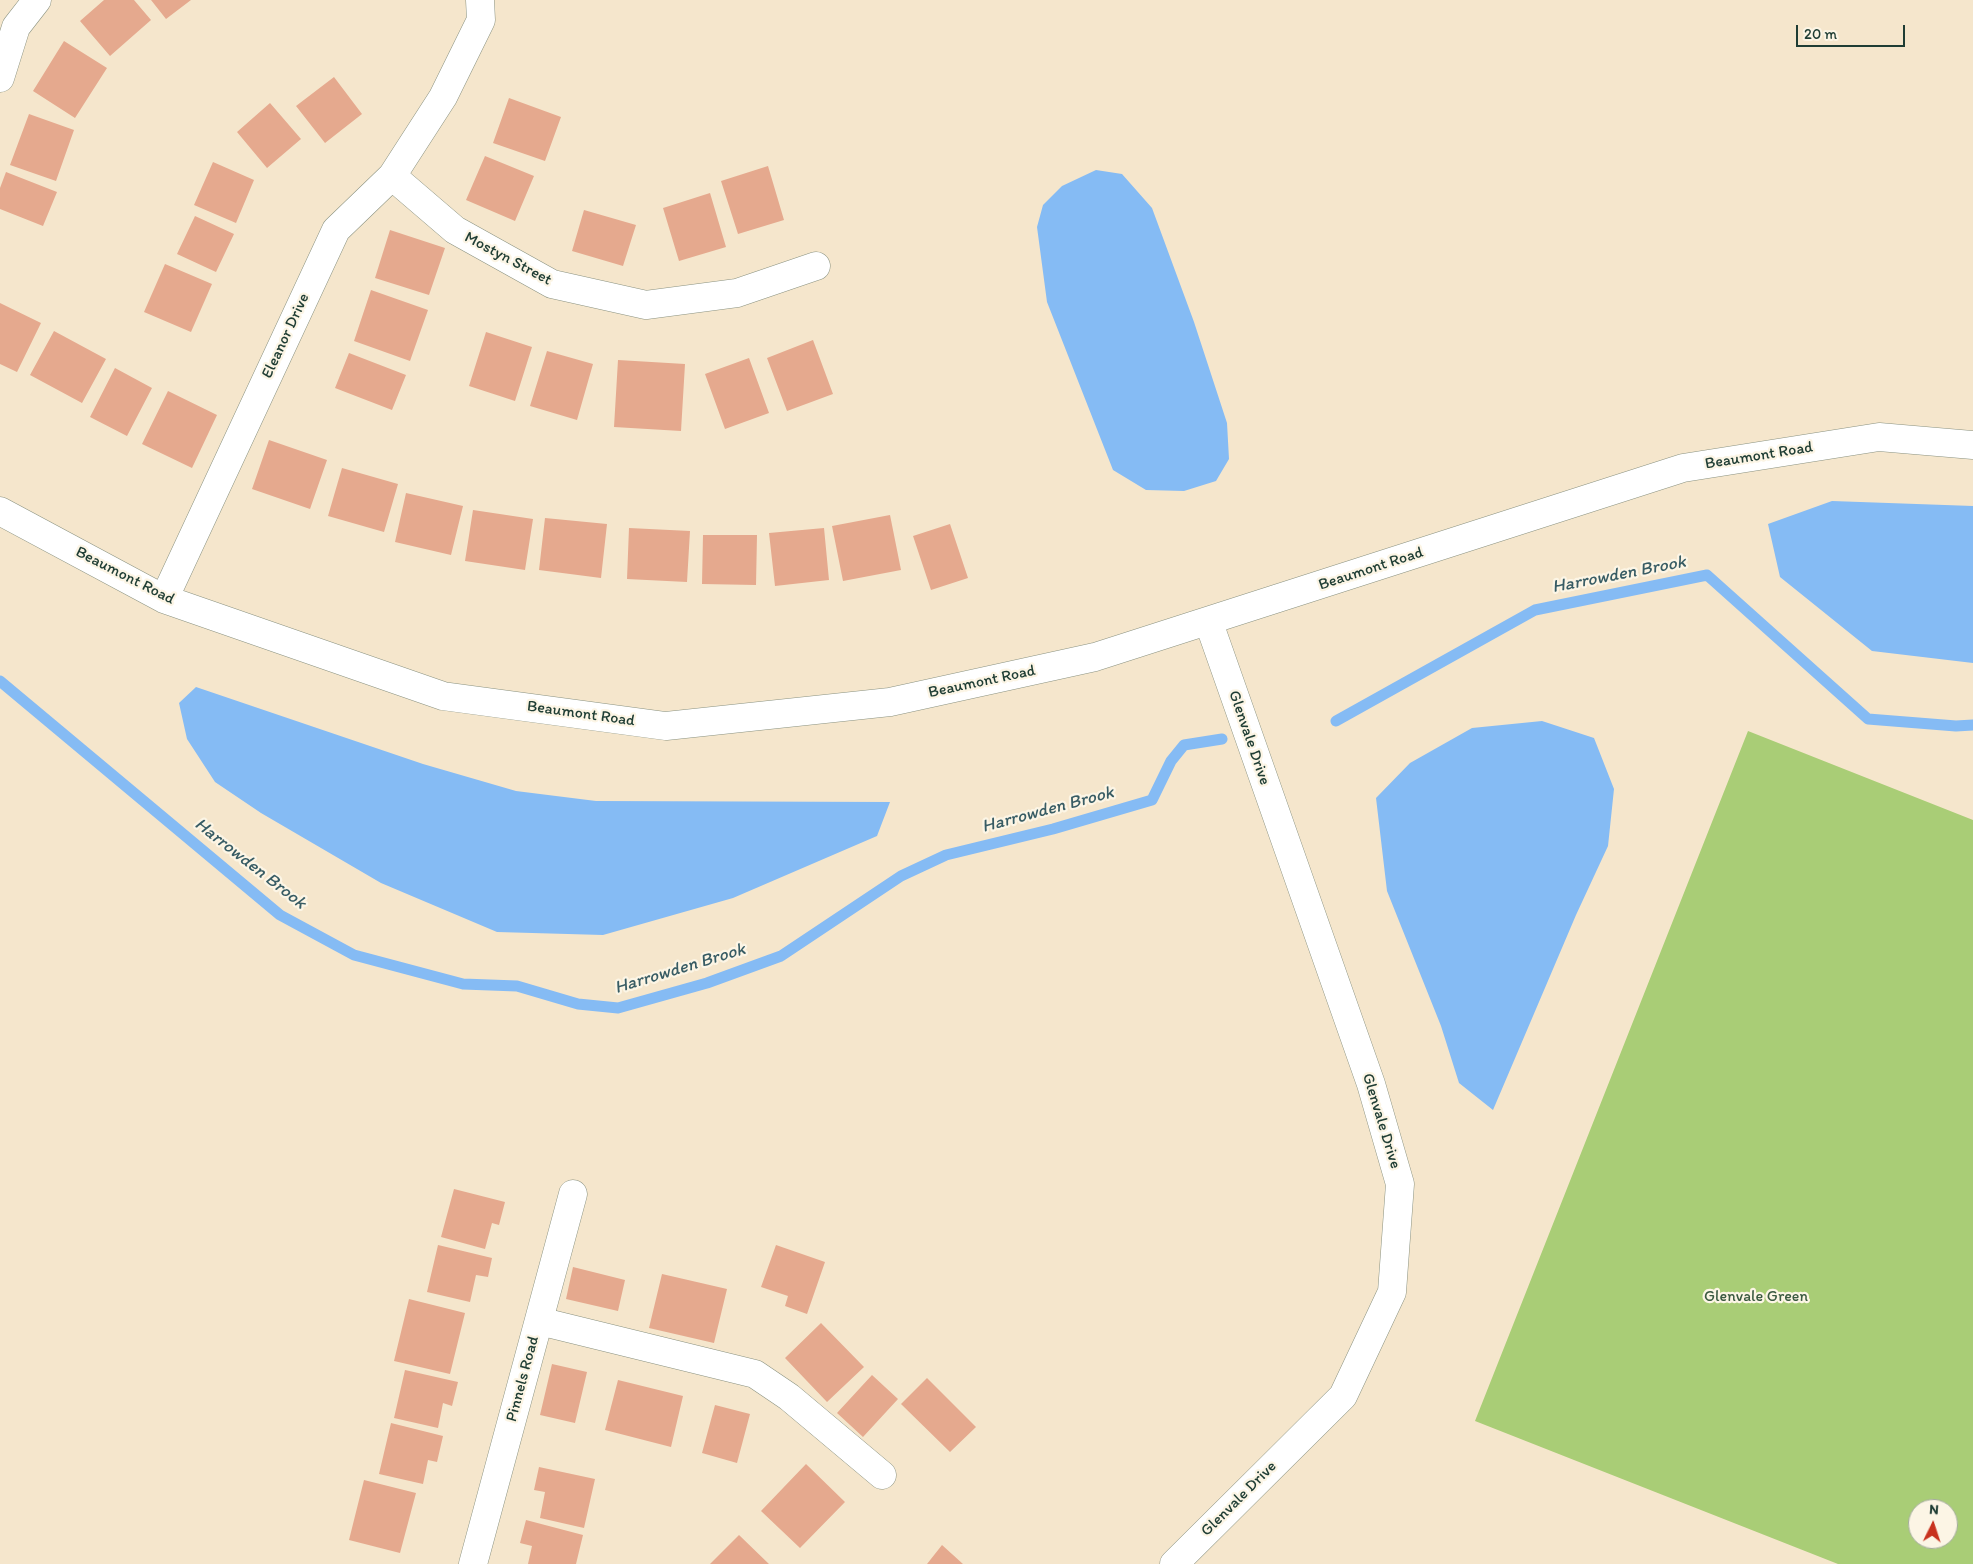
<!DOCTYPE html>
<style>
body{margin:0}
#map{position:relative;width:1973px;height:1564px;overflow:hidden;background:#f5e6cc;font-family:Itim,sans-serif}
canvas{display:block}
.north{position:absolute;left:1908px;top:1499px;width:50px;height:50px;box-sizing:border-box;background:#fcf5e5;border:1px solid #a4ab9e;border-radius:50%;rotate:4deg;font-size:14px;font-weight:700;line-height:20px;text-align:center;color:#1f3d34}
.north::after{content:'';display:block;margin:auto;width:18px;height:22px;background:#c8321e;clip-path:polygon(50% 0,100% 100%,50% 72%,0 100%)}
.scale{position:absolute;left:1796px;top:25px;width:109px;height:22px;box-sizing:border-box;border:2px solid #1f3d34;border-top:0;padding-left:6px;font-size:15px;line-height:18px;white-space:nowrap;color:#1f3d34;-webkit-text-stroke:4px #fcf5e5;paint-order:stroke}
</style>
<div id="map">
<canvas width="1973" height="1564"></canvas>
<div class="north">N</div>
<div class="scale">20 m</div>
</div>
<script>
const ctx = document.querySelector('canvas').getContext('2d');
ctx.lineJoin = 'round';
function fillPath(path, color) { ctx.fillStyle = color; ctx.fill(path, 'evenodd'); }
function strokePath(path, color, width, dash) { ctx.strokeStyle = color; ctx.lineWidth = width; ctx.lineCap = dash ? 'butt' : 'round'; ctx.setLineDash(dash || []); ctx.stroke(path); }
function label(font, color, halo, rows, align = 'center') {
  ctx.font = font + ' Itim,sans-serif'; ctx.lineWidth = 4.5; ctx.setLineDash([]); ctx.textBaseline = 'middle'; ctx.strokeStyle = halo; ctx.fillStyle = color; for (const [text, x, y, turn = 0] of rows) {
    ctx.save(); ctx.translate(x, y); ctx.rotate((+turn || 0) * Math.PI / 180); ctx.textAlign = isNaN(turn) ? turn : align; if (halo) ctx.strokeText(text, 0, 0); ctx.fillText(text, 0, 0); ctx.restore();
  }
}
fillPath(new Path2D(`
 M 1748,731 L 1973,820 L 1973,1564 L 1838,1564 L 1475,1421 ZM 1918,1509 L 1948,1509 L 1948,1539 L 1918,1539 Z`), '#a9cd76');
fillPath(new Path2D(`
 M 1096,170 L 1122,174 L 1152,208 L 1194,322 L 1227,423 L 1229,459 L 1216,481 L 1184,491 L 1146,490 L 1113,470 L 1047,302 L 1037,227 L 1043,205 L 1062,186 Z
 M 1832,501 L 1973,506 L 1973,663 L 1872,651 L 1780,577 L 1768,524 Z
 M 196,687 L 423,764 L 516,791 L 596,801 L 890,802 L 877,836 L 733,898 L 603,935 L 497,932 L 381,883 L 261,813 L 215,782 L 187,739 L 179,703 Z
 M 1542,721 L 1594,738 L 1614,789 L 1608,846 L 1576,915 L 1493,1110 L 1459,1083 L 1441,1026 L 1387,891 L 1376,798 L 1410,763 L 1472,728 Z`), '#85bbf4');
strokePath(new Path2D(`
 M 0,681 L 280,915 L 354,955 L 463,984 L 517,986 L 578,1004 L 618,1008 L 707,983 L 781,956 L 901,876 L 946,855 L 1053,829 L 1152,800 L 1171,761 L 1184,745 L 1222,739
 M 1336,721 L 1535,610 L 1707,575 L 1868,719 L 1956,726 L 1973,725`), '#85bbf4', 11);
fillPath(new Path2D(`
 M 104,0 L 134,0 L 151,20 L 110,56 L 80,21 Z
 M 151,0 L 191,0 L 166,19 Z
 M 64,41 L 107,68 L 75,118 L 33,91 Z
 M 334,77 L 362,114 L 325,143 L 296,106 Z
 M 509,98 L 561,117 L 545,161 L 493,143 Z
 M 270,103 L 301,139 L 267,168 L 237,132 Z
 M 29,114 L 74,130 L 56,181 L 10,165 Z
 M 485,156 L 534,176 L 515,221 L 466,200 Z
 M 213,162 L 254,180 L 236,223 L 194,205 Z
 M 768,166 L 784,220 L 738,234 L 721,181 Z
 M 6,172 L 57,192 L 43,226 L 0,209 L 0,188 Z
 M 710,193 L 726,247 L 679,261 L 663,208 Z
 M 584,210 L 636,225 L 623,266 L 572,251 Z
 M 195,216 L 234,234 L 216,272 L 177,254 Z
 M 390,230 L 445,248 L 429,295 L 375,278 Z
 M 165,264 L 212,284 L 191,332 L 144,312 Z
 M 371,290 L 428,310 L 410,361 L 354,341 Z
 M 0,303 L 41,323 L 17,372 L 0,364 Z
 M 54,331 L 106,359 L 82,403 L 30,375 Z
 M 486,332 L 532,347 L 515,401 L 469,386 Z
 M 813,340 L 833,394 L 787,411 L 767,358 Z
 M 547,351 L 593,364 L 577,420 L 530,406 Z
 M 349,353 L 406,375 L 392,410 L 335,388 Z
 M 749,358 L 769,413 L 725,429 L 705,374 Z
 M 618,360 L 685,364 L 681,431 L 614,427 Z
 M 115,368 L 152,388 L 127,436 L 90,417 Z
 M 168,391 L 217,415 L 192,468 L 142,444 Z
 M 269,440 L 327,460 L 310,509 L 252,489 Z
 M 342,468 L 398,484 L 384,532 L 328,516 Z
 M 406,493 L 463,506 L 451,555 L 395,542 Z
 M 473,510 L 533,519 L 525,570 L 465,561 Z
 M 890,515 L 901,570 L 843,581 L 832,526 Z
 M 545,518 L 607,524 L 601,578 L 539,570 Z
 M 950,524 L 968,578 L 931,590 L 913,536 Z
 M 629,528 L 690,531 L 687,582 L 627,579 Z
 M 824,528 L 829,580 L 775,586 L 769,533 Z
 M 703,535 L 757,535 L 756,585 L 702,584 Z
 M 454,1189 L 505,1202 L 499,1225 L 492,1223 L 485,1249 L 441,1237 Z
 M 438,1245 L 492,1258 L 488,1277 L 476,1275 L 470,1302 L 427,1292 Z
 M 776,1245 L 825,1262 L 807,1314 L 785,1306 L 788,1296 L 761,1287 Z
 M 573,1267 L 625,1280 L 618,1311 L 566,1299 Z
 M 662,1274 L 727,1289 L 714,1343 L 649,1328 Z
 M 409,1299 L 465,1313 L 450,1374 L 394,1361 Z
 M 821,1323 L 864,1367 L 827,1402 L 785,1358 Z
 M 552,1364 L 587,1372 L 575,1423 L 540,1415 Z
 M 405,1370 L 458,1382 L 452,1406 L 443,1403 L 438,1428 L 394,1418 Z
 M 872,1375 L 898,1399 L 863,1437 L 837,1413 Z
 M 927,1378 L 976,1427 L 950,1452 L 901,1404 Z
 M 618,1380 L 683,1396 L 671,1447 L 605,1430 Z
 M 715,1405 L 750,1414 L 737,1463 L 702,1453 Z
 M 391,1423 L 443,1436 L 437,1462 L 428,1460 L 423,1484 L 379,1474 Z
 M 806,1464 L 845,1502 L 800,1548 L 761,1511 Z
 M 539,1467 L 595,1479 L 584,1528 L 540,1518 L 545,1492 L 534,1490 Z
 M 364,1480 L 416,1493 L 400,1553 L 349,1540 Z
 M 526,1520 L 583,1535 L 576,1564 L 528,1564 L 532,1546 L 520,1543 Z
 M 739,1535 L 769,1564 L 710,1564 Z
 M 942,1545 L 963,1564 L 927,1564 Z`), '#e5a98e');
const minor = new Path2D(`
 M 0,78 L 16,27 L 37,0
 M 392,176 L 455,230 L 552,284 L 646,305 L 737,293 L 816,266
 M 0,511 L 164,599 L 443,696 L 666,726 L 890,702 L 1095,657 L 1683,468 L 1879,437 L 1973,445
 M 164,599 L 336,230 L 392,176 L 443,97 L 481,20 L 480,0
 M 539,1321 L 755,1374 L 789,1397 L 882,1475
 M 473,1564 L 573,1194
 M 1174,1564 L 1343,1396 L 1392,1292 L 1400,1184 L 1371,1084 L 1209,623`);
strokePath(minor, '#8a9280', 29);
strokePath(minor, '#fff', 28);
label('16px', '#1f3d34', '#fcf5e5', [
 ["Mostyn Street",508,259,28],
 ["Eleanor Drive",286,336,-65],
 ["Beaumont Road",1759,456,-9],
 ["Beaumont Road",1371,569,-18],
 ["Beaumont Road",125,576,27],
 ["Beaumont Road",982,682,-12],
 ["Beaumont Road",581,714,8],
 ["Glenvale Drive",1249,738,71],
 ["Glenvale Drive",1381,1121,73],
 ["Pinnels Road",523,1379,-75],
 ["Glenvale Drive",1239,1499,-45]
]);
label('16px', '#3b5a41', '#fcf5e5', [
 ["Glenvale Green",1756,1297]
]);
label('italic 18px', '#385c64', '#fcf5e5', [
 ["Harrowden Brook",1619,575,-11],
 ["Harrowden Brook",1048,810,-15],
 ["Harrowden Brook",250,864,38],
 ["Harrowden Brook",680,969,-17]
]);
</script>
